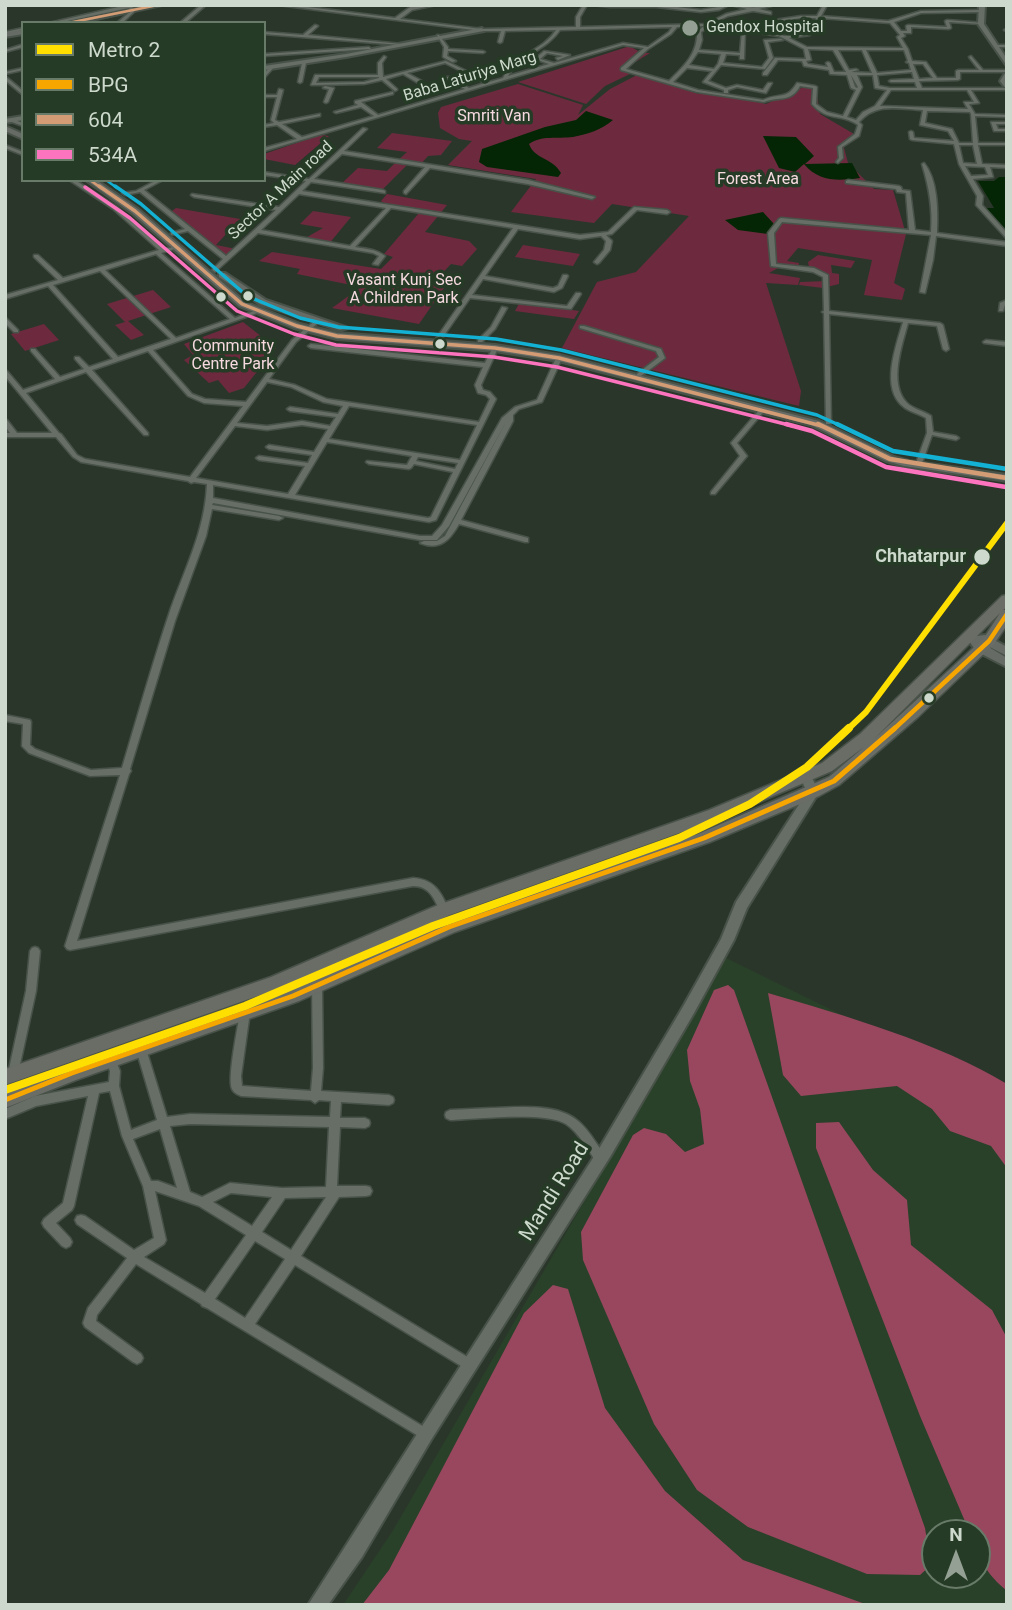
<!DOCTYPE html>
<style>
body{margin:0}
#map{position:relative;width:1012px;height:1610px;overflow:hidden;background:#2b362b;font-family:Roboto,sans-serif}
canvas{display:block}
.frame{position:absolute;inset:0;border:7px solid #ccd9cc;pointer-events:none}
.legend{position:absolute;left:21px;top:21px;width:245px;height:161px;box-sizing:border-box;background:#263b26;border:2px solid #687a68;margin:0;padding:9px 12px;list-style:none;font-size:21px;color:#ccd9cc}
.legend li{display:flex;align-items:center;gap:14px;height:35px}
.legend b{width:35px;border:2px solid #687a68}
.north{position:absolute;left:921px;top:1519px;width:70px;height:70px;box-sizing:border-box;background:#263b26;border:2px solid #687a68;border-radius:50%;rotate:0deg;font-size:19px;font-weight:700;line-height:28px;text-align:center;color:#ccd9cc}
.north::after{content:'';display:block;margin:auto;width:24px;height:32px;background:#94a094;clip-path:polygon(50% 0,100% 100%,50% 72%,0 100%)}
</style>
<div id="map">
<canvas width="1012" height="1610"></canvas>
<div class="frame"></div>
<ul class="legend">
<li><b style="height:9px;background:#ffdf00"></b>Metro 2</li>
<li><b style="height:9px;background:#f7a600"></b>BPG</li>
<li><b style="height:9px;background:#d39c74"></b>604</li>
<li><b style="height:9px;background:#fc73be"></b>534A</li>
</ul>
<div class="north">N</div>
</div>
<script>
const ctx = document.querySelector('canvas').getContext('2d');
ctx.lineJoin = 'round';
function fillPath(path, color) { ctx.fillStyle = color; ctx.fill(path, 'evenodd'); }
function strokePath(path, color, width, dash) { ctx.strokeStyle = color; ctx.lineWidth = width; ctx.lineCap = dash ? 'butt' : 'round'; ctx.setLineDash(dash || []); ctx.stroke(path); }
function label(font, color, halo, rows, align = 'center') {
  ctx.font = font + ' Roboto,sans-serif'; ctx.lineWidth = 7; ctx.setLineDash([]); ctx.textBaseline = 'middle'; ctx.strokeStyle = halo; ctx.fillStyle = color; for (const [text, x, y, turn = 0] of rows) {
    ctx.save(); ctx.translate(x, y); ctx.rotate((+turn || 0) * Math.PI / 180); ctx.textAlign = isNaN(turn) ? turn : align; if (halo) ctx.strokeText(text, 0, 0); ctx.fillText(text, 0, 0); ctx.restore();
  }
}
fillPath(new Path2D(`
 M 726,958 L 1007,1096 L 1007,1605 L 343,1605 L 392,1532 ZM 935,1533 L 977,1533 L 977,1575 L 935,1575 Z`), '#294129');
fillPath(new Path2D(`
 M 630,46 L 641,53 L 650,53 L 624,69 L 632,73 L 605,86 L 586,104 L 518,82 Z
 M 637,75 L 699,94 L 727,94 L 766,104 L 806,86 L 816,89 L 820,114 L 854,134 L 843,144 L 848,163 L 874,189 L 893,190 L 906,234 L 894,283 L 905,289 L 902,300 L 864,295 L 872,260 L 798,248 L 787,261 L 799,263 L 798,269 L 780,267 L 769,273 L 800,278 L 798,285 L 766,283 L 801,391 L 799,406 L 562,348 L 597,282 L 636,272 L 689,216 L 612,204 L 594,223 L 511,212 L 536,179 L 448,165 L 472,141 L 459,139 L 440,128 L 438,113 L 441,107 L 518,84 L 583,105 L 578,115 L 610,89 Z
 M 392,133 L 452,141 L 441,155 L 428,156 L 420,165 L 396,162 L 407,152 L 377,148 Z
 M 320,135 L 329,136 L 295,165 L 264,159 L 264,154 Z
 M 395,163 L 407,165 L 379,193 L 339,186 L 358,168 L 387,171 Z
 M 387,194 L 447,205 L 425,232 L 469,241 L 477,249 L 462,266 L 451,264 L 434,282 L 446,285 L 419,324 L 332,308 L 361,287 L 297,274 L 300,269 L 259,261 L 272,252 L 381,269 L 393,257 L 384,254 L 419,213 L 392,208 L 381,201 Z
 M 176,208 L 240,219 L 216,245 L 236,249 L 225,260 L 168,214 Z
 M 313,211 L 351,217 L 328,245 L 302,240 L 323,228 L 300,224 Z
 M 523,245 L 580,254 L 573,266 L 515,257 Z
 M 818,255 L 855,261 L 851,268 L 831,265 L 832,273 L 839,274 L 839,284 L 823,288 L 799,285 L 800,282 L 829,281 L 829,275 L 801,268 L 809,267 L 808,262 Z
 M 153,290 L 171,307 L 128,321 L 144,335 L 131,340 L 115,325 L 125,322 L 107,304 Z
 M 520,302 L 579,311 L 574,319 L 515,311 Z
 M 243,322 L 276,348 L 244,388 L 229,393 L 218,380 L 209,383 L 184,360 L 193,355 L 184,344 Z
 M 44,324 L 59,340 L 25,351 L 11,334 Z`), '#6d2a3e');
fillPath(new Path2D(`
 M 728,985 L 734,990 L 925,1528 L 931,1565 L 920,1575 L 867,1574 L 748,1527 L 697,1490 L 654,1424 L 583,1260 L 581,1232 L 633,1135 L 644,1128 L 666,1134 L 685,1152 L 704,1144 L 700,1109 L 690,1081 L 687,1050 L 714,990 Z
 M 768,993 C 843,1015 940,1043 1007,1084 L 1007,1168 L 991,1146 L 950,1131 L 932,1109 L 897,1086 L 801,1096 L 783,1075 Z
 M 839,1122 L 873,1170 L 907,1200 L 911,1245 L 992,1310 L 1007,1338 L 1007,1591 C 987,1574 977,1560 977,1533 L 970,1533 L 920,1416 L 816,1148 L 816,1123 Z
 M 553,1285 L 568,1289 L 605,1408 L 665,1491 L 743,1560 L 868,1605 L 362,1605 L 389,1570 L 524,1313 Z`), '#98475e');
fillPath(new Path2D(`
 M 586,111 L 613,120 C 601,130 588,134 573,137 C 558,139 541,135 529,144 C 535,160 552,157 561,173 L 558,177 L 487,167 L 479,162 L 482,149 L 545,127 L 576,120 Z
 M 763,136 L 796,137 L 814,156 L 805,164 L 852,163 L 860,178 C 838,181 819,182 804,164 L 795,172 L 779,168 Z
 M 999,177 L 1007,177 L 1007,233 L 984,208 L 994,208 L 978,181 L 994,181 Z
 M 763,212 L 774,224 L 768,234 L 738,230 L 725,220 Z`), '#042605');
const minor = new Path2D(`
 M 127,5 L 131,5 L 135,11 L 122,23 L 117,23 L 131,11 L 129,8 L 58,23 L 49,23 Z
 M 201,5 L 206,5 L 185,23 L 180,23 Z
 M 278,5 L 292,5 L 395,18 L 413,5 L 418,5 L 415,7 L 436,5 L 412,10 L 400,19 L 482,29 L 576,27 L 576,17 L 583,5 L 587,5 L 580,17 L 580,27 L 706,24 L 726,14 L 747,9 L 731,5 C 740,5 748,8 756,7 C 763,7 768,5 775,5 L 759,9 L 771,12 L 771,14 L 753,11 L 728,16 L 711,24 L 780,34 L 784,36 L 807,33 L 816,18 L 801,18 L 768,23 L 723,25 L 721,24 L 723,23 L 768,21 L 801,16 L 817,16 L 823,5 L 827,5 L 821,16 L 888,21 L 921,11 L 982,10 L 981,12 L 921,13 L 894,22 L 901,31 L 907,31 L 906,26 L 908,25 L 947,27 L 945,21 L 947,20 L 983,23 L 981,24 L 949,22 L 951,28 L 949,29 L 911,27 L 911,33 L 903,33 L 905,36 L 901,38 L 908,49 L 912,61 L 926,62 L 937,78 L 956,78 L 956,71 L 958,70 L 979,70 L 969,57 L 971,56 L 983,70 L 1007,70 L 1007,72 L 960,72 L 960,79 L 958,80 L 919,81 L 922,88 L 1007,88 L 1007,90 L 971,90 L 979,103 L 969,104 L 975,114 L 1007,115 L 1007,117 L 975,116 L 978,143 L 1007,143 L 1007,145 L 978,145 L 982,164 L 1007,165 L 1007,168 L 990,167 L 993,177 L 973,179 L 983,196 L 982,205 L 1007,233 L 1007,239 L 976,205 L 977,196 L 959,164 L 954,144 L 912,140 L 910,139 L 909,132 L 911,131 L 913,132 L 914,138 L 954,141 L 948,131 L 920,125 L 923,110 C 898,109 877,102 859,122 L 862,125 L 859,136 L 842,147 L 843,158 L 838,163 L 836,162 L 839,158 L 838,147 L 855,134 L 858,125 C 842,113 827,122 812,104 L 813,88 L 800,86 C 791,103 779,96 764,102 L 697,92 L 621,70 L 621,68 L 644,48 L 623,45 L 264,151 L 264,148 L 297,139 L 277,125 L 264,127 L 264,125 L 274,123 L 271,120 L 277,97 L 264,97 L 264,95 L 277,95 L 279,89 L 283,90 L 275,120 L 279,122 L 320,114 L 320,116 L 282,124 L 302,137 L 374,116 L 361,107 L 336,113 L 334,112 L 358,105 L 355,103 L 355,101 L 393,92 L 393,94 L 361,102 L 378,115 L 465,89 L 446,79 L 446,77 L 450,77 L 469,88 L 485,83 L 445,63 L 407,73 L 422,81 L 422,83 L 418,83 L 403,74 L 386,79 L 397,89 L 397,90 L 395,91 L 382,80 L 364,84 L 311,85 L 315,75 L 378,75 L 378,63 L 384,56 L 386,57 L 382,63 L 383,77 L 446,61 L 489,82 L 503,78 C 513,55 543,51 556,30 L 505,31 L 502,42 L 500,43 L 498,42 L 501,31 L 482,31 ZM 820,18 L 890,23 L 900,35 L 897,37 L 903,48 L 807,47 L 789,38 L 810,35 ZM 704,26 L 697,32 C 698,54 683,67 669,81 L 626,69 L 648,49 L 671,34 L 677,27 ZM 672,27 L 669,32 L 648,47 L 623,43 L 554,63 L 540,59 L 547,53 L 563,56 L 556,58 L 558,60 L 570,55 L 544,51 L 535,59 L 549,64 L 508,76 C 520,55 547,50 560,30 ZM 709,27 L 742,31 L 740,53 L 699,50 L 702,40 L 701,32 ZM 745,31 L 779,36 L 804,49 L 806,59 L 775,58 L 763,73 L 763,75 L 767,75 L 778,60 L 802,61 L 804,66 L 829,70 L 830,74 L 847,75 L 851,88 L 856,90 L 843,116 L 827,112 L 816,104 L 817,87 L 815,86 L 797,83 C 786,101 780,92 763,100 L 698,90 L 673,82 L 687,68 L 712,71 L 703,82 L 724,90 L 724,93 L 728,93 L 728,90 L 737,87 L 766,93 L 772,83 L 768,83 L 763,90 L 737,85 L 726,88 L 708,81 L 721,65 L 765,69 L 773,58 L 768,42 L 783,40 L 781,39 L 764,40 L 769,58 L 762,67 L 723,63 L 726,54 L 740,55 L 740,59 L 744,59 ZM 808,49 L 833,50 L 846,72 L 834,72 L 830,63 L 828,62 L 826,63 L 828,67 L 808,64 L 806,61 L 811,60 ZM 838,50 L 862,50 L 872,73 L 851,72 L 858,70 L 856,69 L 849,70 ZM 866,50 L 904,50 L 908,61 L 906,62 L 909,63 L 911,70 L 877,73 ZM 698,52 L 721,54 L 718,64 L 714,69 L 689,65 ZM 913,64 L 923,64 L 933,78 L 919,79 ZM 912,72 L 914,79 L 891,80 L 889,81 L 891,82 L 915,82 L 917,88 L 890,88 L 879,86 L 877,75 ZM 851,75 L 858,87 L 857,88 L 855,87 ZM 857,75 L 873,75 L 875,88 L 887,90 L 875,106 L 863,112 L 856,120 L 847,117 L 862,87 ZM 319,77 L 379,77 L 379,78 L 364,82 L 316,83 ZM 891,90 L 967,90 L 974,102 L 964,102 L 968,109 L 880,106 ZM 927,111 L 970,112 L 971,114 L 973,143 L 959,143 L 952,129 L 925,123 ZM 959,145 L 973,145 L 977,164 L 963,163 ZM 965,166 L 985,167 L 988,175 L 971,176 Z
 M 592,5 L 662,5 L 701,10 L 729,5 L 719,10 L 701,12 L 656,7 L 610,7 Z
 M 315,25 L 318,26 L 308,35 L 402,44 L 400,45 L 264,34 L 264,32 L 303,35 Z
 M 23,28 L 23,30 L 5,34 L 5,32 Z
 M 1006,29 L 1007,29 L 1007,31 L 1004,30 Z
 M 437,35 L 439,35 L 448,47 L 448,49 L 483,51 L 485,52 L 483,53 L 448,51 L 447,56 L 456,61 L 452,62 L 443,57 L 444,47 Z
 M 21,45 L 23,45 L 23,47 L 5,52 L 5,50 Z
 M 993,45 L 1007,45 L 1007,47 L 995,47 Z
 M 369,47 L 371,49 L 264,56 L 264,54 Z
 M 304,62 L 306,63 L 302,82 L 300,83 L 298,82 L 302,63 Z
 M 270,66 L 274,67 L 264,78 L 264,74 Z
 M 23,68 L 23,70 L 5,74 L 5,72 Z
 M 5,76 L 23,91 L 23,95 L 5,80 Z
 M 325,86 L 334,88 L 328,102 L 326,103 L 324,102 L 329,89 L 323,88 Z
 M 11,119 L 23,123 L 23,126 L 9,121 L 9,120 Z
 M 991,122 L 1007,122 L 1007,124 L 996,124 L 998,129 L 1007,129 L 1007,131 L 994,131 Z
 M 363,128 L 367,129 L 344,151 L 528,180 L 595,197 L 592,199 L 528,184 L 430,168 L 406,194 L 404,193 L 404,191 L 425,167 L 342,154 L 314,179 L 383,190 L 385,191 L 385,193 L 311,182 L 302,191 L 580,235 L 608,232 L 634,207 L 667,210 L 670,212 L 667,214 L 637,210 L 612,234 L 606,235 L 612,241 L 610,250 L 599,263 L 597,264 L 594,262 L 604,250 L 606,241 L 601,236 L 580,239 L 518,229 L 485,276 L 553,288 L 558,286 L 563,275 L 567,275 L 568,276 L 562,288 L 554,292 L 483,279 L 472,295 L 567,306 L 576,293 L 580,293 L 581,294 L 571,309 L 470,298 L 438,344 L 436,345 L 433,343 L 513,228 L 391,208 L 355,247 C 366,249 376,249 385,256 L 378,265 L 373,264 L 379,256 L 373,253 L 258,233 L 215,272 L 212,270 L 223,259 L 188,231 L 171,235 L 171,233 L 185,229 L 140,192 L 125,195 L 122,193 L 136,191 L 157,180 L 163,180 L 144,190 L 226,256 L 276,210 L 194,197 L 191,195 L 192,194 L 279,207 L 306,181 L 264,175 L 264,172 L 309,179 ZM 299,194 L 386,208 L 350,246 L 261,230 Z
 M 5,145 L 23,152 L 23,155 L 5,148 Z
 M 924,163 C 938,180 938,211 937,233 L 1007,242 L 1007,246 L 936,236 L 933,260 L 925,293 L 920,292 L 931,235 L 782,222 L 774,233 L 776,264 L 814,268 L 828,275 L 829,311 L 940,323 L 943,325 L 949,349 L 946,351 L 943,349 L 937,326 L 908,323 C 902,345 888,384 907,403 C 913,409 924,411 931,416 L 933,432 L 956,436 L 959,438 L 956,440 L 932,435 L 922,463 L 919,465 L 916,463 L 927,433 L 926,418 C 919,414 911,412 905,408 C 879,390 896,346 903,322 L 829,314 L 831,423 L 830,424 L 826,424 L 824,313 L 822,312 L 824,311 L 823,277 L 813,272 L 771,266 L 768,233 L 779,219 L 781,218 L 909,230 L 906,193 L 897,192 L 896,189 L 846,183 L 846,181 L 848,180 L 899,186 L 901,187 L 902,190 L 910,191 L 915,230 L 931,232 C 933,208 929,187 922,164 Z
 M 69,180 L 75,180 L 117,207 L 164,249 L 178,246 L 178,248 L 161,253 L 235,318 L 257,310 L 260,312 L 153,350 L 192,394 L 205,399 L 246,402 L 292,340 L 317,319 L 319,320 L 319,322 L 296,342 L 269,379 L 295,385 L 327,399 L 479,422 L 490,399 L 486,395 L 478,393 L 475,385 L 483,367 L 311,348 L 308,346 L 311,344 L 485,363 L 493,347 L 498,348 L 481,385 L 483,390 L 490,392 L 496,399 L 436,520 L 429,522 L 213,485 L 213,498 L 420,536 L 432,536 L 442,525 L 502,418 L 515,407 L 537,400 L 556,358 L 559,356 L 562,358 L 542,402 L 519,409 L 513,415 L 513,421 L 461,520 L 528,538 L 528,542 L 525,542 L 459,524 C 450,540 440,551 420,543 L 424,541 L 437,541 L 445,536 L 507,420 L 449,526 L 437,540 L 420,540 L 213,503 L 212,505 L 279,516 L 283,518 L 279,520 L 212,509 L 206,536 L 175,621 L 130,769 L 131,771 L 129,774 L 77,941 L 413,878 C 434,879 441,892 449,910 L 447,913 L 444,914 L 441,913 C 434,899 430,886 413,886 L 70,950 L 67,949 L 65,946 L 120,775 L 90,776 L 29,753 L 22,746 L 23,724 L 5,721 L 5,715 L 30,720 L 31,722 L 30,745 L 35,749 L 91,770 L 122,768 C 138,715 153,661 171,608 C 186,566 205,530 207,484 L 194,482 L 191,483 L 188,481 L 81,462 L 73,457 L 56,437 L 5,437 L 5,433 L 10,433 L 5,426 L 5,419 L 7,420 L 17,433 L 52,433 L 5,376 L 5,370 L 7,371 L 23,390 L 55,379 L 31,351 L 31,349 L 35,349 L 60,377 L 84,369 L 75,359 L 75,357 L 79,357 L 89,367 L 113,359 L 48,286 L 5,299 L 5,295 L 58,280 L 34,257 L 34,255 L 38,255 L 63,278 L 159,250 L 113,209 ZM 156,254 L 230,319 L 176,338 L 105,270 ZM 100,271 L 171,339 L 118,357 L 53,285 ZM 148,351 L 188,396 L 204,403 L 243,406 L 190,477 L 85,459 L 77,455 L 61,434 L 59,433 L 26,393 L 86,372 L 144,435 L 148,435 L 148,433 L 92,370 ZM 267,382 L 291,387 L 323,402 L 343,406 L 338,414 L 290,407 L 287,409 L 290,411 L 336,417 L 330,426 L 302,421 L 267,426 L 237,423 ZM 349,406 L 477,425 L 460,460 L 329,439 ZM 302,425 L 328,429 L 314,452 L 269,445 L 266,447 L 269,449 L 312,455 L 308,463 L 259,456 L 256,458 L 259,460 L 305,466 L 288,494 L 196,478 L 235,426 L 267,430 ZM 327,442 L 412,456 L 407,465 L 367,461 L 366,462 L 369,464 L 409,469 L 411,468 L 414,464 L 453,472 L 431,517 L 428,518 L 295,495 ZM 418,457 L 458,463 L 455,469 L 416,461 Z
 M 1007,300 L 1007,304 L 1005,305 L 1003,311 L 999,311 L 1000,303 Z
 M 502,307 L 507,308 L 495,329 L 482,342 L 478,342 L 478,340 L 491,327 Z
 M 5,317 L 18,330 L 18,332 L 14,332 L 5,323 Z
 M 580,326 L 584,326 L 661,349 L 665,358 L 641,376 L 637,376 L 637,374 L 659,357 L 656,351 L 580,328 Z
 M 986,340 L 1007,342 L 1007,346 L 984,343 L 983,342 Z
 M 763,407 L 765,408 L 765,410 L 737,443 L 747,456 L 715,494 L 711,494 L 711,492 L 740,456 L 731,443 L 761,408 Z
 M 35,947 L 38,948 L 40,951 L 36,991 L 19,1069 L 18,1072 L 14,1074 L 10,1072 L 9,1069 L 26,991 L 30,951 L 32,948 Z
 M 317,981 L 320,982 L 322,985 L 323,1068 L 321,1091 L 389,1095 L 393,1097 L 394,1100 L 393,1103 L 389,1105 L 341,1102 L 340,1118 L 365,1118 L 369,1120 L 370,1123 L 369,1126 L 365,1128 L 340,1127 L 337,1186 L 366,1186 L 370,1187 L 372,1191 L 370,1195 L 366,1196 L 339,1197 L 301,1256 L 474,1361 L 476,1365 L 474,1369 L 470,1371 L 466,1369 L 295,1265 L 255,1324 L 429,1430 L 431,1434 L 429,1438 L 425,1440 L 207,1308 L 202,1306 L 201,1304 L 136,1264 L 97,1315 L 96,1321 L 141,1354 L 143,1358 L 141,1362 L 137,1364 L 133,1362 L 85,1327 L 83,1323 L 88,1308 L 127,1258 L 77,1224 L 75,1220 L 77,1216 L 81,1215 L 85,1216 L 134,1250 L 154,1238 L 143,1186 L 122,1136 L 110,1091 L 99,1093 L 74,1206 L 72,1210 L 56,1223 L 70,1238 L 72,1242 L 70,1246 L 66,1248 L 62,1246 L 44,1227 L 42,1223 L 44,1219 L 63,1203 L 88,1096 L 36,1106 L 5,1119 L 5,1109 L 35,1096 L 109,1082 L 110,1071 L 105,1059 L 106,1056 L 110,1054 L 114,1056 L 120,1071 L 119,1086 L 131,1130 L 157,1120 L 136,1049 L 137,1046 L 141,1045 L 145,1046 L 146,1049 L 167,1117 L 190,1114 L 330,1117 L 331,1101 L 319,1100 L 315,1103 L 311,1100 L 241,1096 C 237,1094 234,1093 232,1089 C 227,1078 238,1027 240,1012 L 241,1009 L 245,1008 L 249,1009 L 250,1012 L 241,1076 L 242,1086 L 311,1091 L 313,1068 L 312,985 L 314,982 ZM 190,1124 L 329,1127 L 326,1187 L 282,1188 L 230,1183 L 202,1197 L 190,1192 L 170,1126 ZM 160,1129 L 177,1188 L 158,1181 L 151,1181 L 133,1139 ZM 155,1191 L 199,1206 L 246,1235 L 205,1293 L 144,1257 L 164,1244 L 166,1240 ZM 231,1193 L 272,1197 L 252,1226 L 213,1202 ZM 326,1197 L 291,1250 L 262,1232 L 285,1198 ZM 255,1241 L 285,1259 L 245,1318 L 215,1299 Z
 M 492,1108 C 517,1107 558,1103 578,1121 C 589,1130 596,1144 605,1155 L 606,1159 L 605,1163 L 601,1164 L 597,1163 C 588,1150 579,1133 566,1124 C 546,1111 475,1119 450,1120 L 446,1118 L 445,1115 L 446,1112 L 450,1110 Z`);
const tertiary = new Path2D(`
 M 979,5 L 985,5 L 984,24 L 1007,59 L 1007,66 L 978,24 Z
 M 482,28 L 484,31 L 346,57 L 264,70 L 264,66 L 346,54 Z
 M 1007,70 L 1007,90 L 1000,81 Z
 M 23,116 L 23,120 L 5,123 L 5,119 Z
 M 806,773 L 810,774 L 819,792 L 747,908 L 734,940 L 694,1013 L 610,1157 L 431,1440 L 362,1557 L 328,1605 L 308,1605 L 600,1147 L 684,1005 L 721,939 L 736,902 L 807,792 L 800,777 Z`);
const secondary = new Path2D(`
 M 149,5 L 162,5 L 77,23 L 64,23 Z
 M 23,30 L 23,34 L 5,37 L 5,33 Z
 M 970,631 L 977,636 L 985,635 L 1007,647 L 1007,656 L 982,643 L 1007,658 L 1007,667 L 976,651 L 965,635 Z`);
const primary = new Path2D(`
 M 5,126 L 23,134 L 23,139 L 5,131 Z
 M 86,180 L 96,180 L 138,209 L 245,302 L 300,324 L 337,333 L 495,345 L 559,355 L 819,421 L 894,457 L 909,461 L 1007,475 L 1007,481 L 904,466 L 886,461 L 811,425 L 559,361 L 495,351 L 337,339 L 294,328 L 239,306 L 132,213 Z
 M 219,273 L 225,273 L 266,300 L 348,328 L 340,330 L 260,304 L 219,277 Z`);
const trunk = new Path2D(`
 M 1007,595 L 1007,607 L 1003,610 L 1007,610 L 1007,625 L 994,644 L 918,717 L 839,785 L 819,796 L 710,842 L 455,932 L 299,1001 L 76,1080 L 5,1108 L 5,1091 L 72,1065 L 287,990 L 443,922 L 698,834 L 829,777 L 864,747 L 832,771 L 721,818 L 450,915 L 283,987 L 5,1085 L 5,1069 L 271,977 L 438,905 L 709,810 L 822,763 L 860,734 L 1002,596 ZM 1000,613 L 984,638 L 875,738 Z`);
strokePath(minor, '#485248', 3);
strokePath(tertiary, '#485248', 4);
strokePath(secondary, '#485248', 4);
strokePath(primary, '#485248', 4);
strokePath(trunk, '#485248', 3);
fillPath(minor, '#666e66');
fillPath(tertiary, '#666e66');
fillPath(secondary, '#666c65');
fillPath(primary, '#676b65');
fillPath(trunk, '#6a6c66');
strokePath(new Path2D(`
 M 893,730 L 989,641 L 1007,614`), '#f7a600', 4.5);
strokePath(new Path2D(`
 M 5,1100 L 72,1073 L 293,996 L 449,927 L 704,838 L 834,781 L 895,728`), '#f7a600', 5);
strokePath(new Path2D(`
 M 68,23 L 158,5
 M 90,180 L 101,188`), '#d39c74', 2.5);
strokePath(new Path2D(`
 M 99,186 L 135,211 L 242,304 L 297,326 L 337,336 L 495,348 L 559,358 L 822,426`), '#d39c74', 3.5);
strokePath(new Path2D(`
 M 818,424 L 890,459 L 1007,478`), '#d39c74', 4.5);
strokePath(new Path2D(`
 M 85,187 L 130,218 L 237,311 L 294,334 L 336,345 L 494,357 L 557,367 L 793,426`), '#fc73be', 3.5);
strokePath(new Path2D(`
 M 786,424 L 812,431 L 886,467 L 1006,487`), '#fc73be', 4.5);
strokePath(new Path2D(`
 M 106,180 L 117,188`), '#13b2d5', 2.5);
strokePath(new Path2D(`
 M 115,186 L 141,204 L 247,296 L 300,318 L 338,327 L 496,339 L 561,350 L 817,415 L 841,426`), '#13b2d5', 3.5);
strokePath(new Path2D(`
 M 837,424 L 893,451 L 1007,469`), '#13b2d5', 4.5);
strokePath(new Path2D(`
 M 847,730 L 866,712 L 1007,523`), '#ffdf00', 6);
strokePath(new Path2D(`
 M 5,1090 L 245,1006 L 433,926 L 679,838 L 750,804 L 807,767 L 849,728`), '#ffdf00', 8);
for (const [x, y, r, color] of [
 [690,28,9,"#94a094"],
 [248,296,6,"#ccd9cc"],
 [221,297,6,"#ccd9cc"],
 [440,344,6,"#ccd9cc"],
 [982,557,9,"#ccd9cc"],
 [929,698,6,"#ccd9cc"]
]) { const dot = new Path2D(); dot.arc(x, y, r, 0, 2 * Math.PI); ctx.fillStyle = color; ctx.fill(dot); strokePath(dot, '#263b26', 2.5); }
label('16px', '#ccd9cc', '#263b26', [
 ["Gendox Hospital",706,28]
], 'left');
label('16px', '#ccd9cc', '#263b26', [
 ["Baba Laturiya Marg",470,77,-17],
 ["Sector A Main road",281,191,-43]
]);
label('16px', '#f6dae0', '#263b26', [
 ["Smriti Van",494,117],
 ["Forest Area",758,180],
 ["Vasant Kunj Sec",404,281],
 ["A Children Park",404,299],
 ["Community",233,347],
 ["Centre Park",233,365]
]);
label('bold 18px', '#ccd9cc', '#263b26', [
 ["Chhatarpur",966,557]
], 'right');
label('21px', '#ccd9cc', '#263b26', [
 ["Mandi Road",555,1192,-58]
]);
</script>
